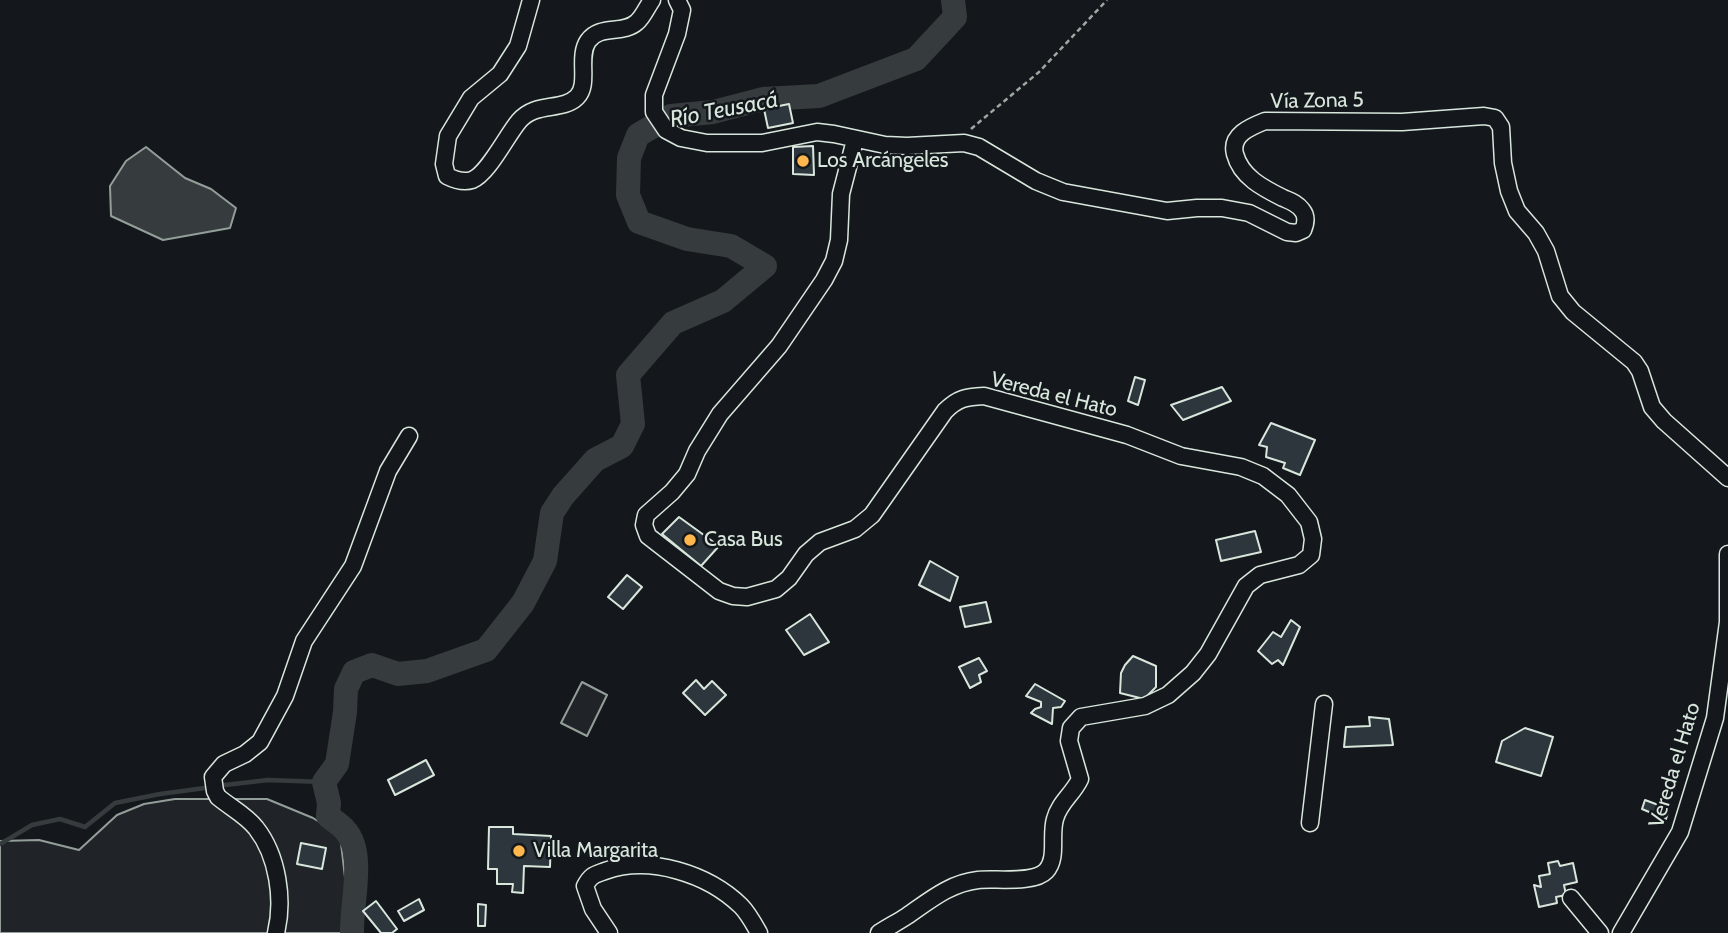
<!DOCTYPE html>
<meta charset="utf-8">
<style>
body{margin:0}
canvas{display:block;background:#14181c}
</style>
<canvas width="1728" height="933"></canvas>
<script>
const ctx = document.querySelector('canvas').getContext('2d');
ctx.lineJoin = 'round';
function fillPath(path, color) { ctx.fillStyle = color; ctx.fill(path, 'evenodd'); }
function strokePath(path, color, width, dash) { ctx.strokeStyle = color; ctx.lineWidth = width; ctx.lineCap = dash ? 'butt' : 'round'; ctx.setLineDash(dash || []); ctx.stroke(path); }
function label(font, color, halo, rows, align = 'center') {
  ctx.font = font + ' Cabin,sans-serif'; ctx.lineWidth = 5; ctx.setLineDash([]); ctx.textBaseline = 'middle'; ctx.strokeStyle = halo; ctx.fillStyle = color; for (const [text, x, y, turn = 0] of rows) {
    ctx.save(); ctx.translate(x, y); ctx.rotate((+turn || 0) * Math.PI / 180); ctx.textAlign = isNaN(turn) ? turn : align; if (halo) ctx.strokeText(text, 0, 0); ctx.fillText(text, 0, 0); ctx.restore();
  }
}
const green = new Path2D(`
 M 582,682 L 607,695 L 587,736 L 561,723 Z
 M 175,799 L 267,799 L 313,818 L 340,835 L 348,903 L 346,933 L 0,933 L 0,841 L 39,840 L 79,850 L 117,815 L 144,804 Z`);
fillPath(green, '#202428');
strokePath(green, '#939e99', 2);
const water = new Path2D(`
 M 146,147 L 185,178 L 211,189 L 236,208 L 230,228 L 163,240 L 111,216 L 110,186 L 126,161 Z`);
fillPath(water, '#363b3e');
strokePath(water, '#939e99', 2);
strokePath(new Path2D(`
 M 225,785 L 268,780 L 324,782
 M 0,844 L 32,825 L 60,819 L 85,827 L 115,803 L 160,794 L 205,788`), '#363b3e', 4.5);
strokePath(new Path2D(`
 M 352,933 C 351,904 366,852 345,830 C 341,825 334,821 328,816 L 329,803 L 324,782 L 337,764 L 345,712 L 346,689 L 354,672 L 372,665 L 398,674 L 427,671 L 486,650 L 523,603 L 545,561 L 552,513 L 563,496 L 595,460 L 622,446 L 633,424 L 628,375 L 673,323 L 723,301 L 765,266 L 731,246 L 687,239 L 639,222 L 628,195 L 629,158 L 638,135 L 671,116 L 713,112 L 763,99 L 819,96 L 916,59 L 955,17 L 953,0`), '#363b3e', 24);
const building = new Path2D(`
 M 789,104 L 793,123 L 768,128 L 764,109 Z
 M 813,146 L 814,175 L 793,174 L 793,147 Z
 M 1135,377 L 1145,380 L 1138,405 L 1128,401 Z
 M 1222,387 L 1231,401 L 1183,420 L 1171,405 Z
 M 1271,423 L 1315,440 L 1300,475 L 1283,468 L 1285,463 L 1266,457 L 1267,447 L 1259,445 Z
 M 679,517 L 719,546 L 701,566 L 662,534 Z
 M 1255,531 L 1261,552 L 1221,561 L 1216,540 Z
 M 930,561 L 958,577 L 950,601 L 919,585 Z
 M 627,575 L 642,587 L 623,609 L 608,597 Z
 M 986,602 L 991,622 L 965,627 L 960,607 Z
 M 810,614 L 829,642 L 804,655 L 786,630 Z
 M 1291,620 L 1300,627 L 1283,665 L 1278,660 L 1272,664 L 1258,651 L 1273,632 L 1281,637 Z
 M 1133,656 L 1156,666 L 1156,687 L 1144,699 L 1120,693 L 1121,673 L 1125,665 Z
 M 979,658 L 987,671 L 979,675 L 981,682 L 970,688 L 959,667 Z
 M 696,680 L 704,689 L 712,681 L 726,695 L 705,715 L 683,693 Z
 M 1035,684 L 1065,701 L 1061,707 L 1053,708 L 1052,724 L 1031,713 L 1035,709 L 1041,707 L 1041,702 L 1026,696 Z
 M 1369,717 L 1389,719 L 1393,745 L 1344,747 L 1346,727 L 1370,726 Z
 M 1525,728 L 1553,737 L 1541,776 L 1496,762 L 1502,741 Z
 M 426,760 L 434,775 L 395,795 L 388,780 Z
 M 1645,800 L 1669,809 L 1666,819 L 1642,809 Z
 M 489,827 L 513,827 L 513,834 L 551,836 L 550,867 L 524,866 L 523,893 L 512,892 L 513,884 L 497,884 L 497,869 L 488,869 Z
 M 301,843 L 326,848 L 322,869 L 297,864 Z
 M 1558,861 L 1560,866 L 1573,863 L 1577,882 L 1564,885 L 1566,895 L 1556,897 L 1557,903 L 1539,907 L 1534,885 L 1541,887 L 1539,876 L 1550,874 L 1548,863 Z
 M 419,899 L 424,910 L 404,921 L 398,911 Z
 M 376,901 L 397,929 L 392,933 L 381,933 L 363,911 Z
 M 478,904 L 486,905 L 485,926 L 478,926 Z`);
fillPath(building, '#2c363c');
strokePath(building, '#d8e6dc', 2);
const minor = new Path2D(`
 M 531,0 L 518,46 L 500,74 L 471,98 L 448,136 L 444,164 L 447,176 C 455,180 463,183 472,180 C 488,174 507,135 519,121 C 536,101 562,112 577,97 C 590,84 577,57 588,41 C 600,24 623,35 637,22 C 643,17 647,7 652,0
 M 677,0 L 682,10 L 677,34 L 654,95 L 654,112 L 666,130 L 681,138 L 707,143 L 762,143 L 817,132 L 834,134 L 885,145 L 907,146 L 964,143 L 979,147 L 1036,181 L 1063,192 L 1167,211 L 1197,208 L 1222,208 L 1249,213 L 1287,232 L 1296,233 L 1303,230 C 1306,223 1307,216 1302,210 C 1297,203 1290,201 1283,198 C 1263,188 1241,177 1235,154 C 1230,135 1250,127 1265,121 L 1402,122 L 1484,116 L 1495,118 L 1501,127 L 1503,163 L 1509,191 L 1517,211 L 1536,233 L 1546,251 L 1560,296 L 1573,312 L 1634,362 L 1640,371 L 1652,407 L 1664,421 L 1728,478
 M 855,140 L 841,194 L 839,240 L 834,261 L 824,280 L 779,346 L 720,414 L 697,451 L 687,474 L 672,492 L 646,515 L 644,525 L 648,536 L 719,591 L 733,596 L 747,597 L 776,589 L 789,578 L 806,554 L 820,542 L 855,529 L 872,515 L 945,411 C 958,398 966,397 984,396 L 1127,435 L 1181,456 L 1241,467 L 1263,476 L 1288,495 L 1309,522 L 1313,539 L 1311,555 L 1299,565 L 1260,575 L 1246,586 L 1208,654 L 1193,673 L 1168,695 L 1145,706 L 1081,717 L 1071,728 L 1069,741 L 1080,779 C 1073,794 1059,803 1055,819 C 1050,836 1058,858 1046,871 C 1034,884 994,878 978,880 C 950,883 929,901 907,916 C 898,922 888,927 879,933
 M 1310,823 L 1324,704
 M 1571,898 L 1600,933
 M 276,933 C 284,900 278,856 256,828 C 247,816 230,807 218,797 L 215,791 L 213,777 L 224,764 L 245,754 L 260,742 L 285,696 L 304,641 L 353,566 L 388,471 L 409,436
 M 609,933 L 593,909 L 585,886 C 591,875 594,875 605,871 C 650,855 708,874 741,906 C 748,913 754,924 759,933
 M 1621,933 L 1680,832 L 1715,718 L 1728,622 L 1728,554`);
strokePath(minor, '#d8e6dc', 19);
strokePath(new Path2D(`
 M 971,129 L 1039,72 L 1107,0`), '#9da8a2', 2.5, [5, 3.5]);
strokePath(minor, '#14181c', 16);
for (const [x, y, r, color] of [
 [803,161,7,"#ffb74d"],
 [690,540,7,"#ffb74d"],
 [519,851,7,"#ffb74d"]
]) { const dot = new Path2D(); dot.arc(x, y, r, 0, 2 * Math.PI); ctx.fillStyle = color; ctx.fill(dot); strokePath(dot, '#14181c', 2.5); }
label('21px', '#d8e6dc', '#14181c', [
 ["Vía Zona 5",1317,101,-1],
 ["Vereda el Hato",1054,395,14],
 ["Vereda el Hato",1675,765,-73]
]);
label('21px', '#d8e6dc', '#14181c', [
 ["Los Arcángeles",817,161],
 ["Casa Bus",704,540],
 ["Villa Margarita",533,851]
], 'left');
label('italic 23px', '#d8e6dc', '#14181c', [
 ["Río Teusacá",724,110,-11]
]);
</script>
